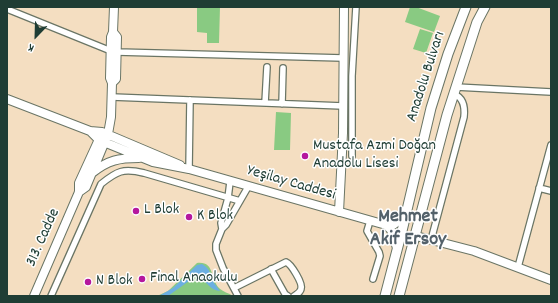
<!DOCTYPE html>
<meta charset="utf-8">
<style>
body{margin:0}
#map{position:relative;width:558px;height:303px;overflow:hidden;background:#f4dec1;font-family:Dekko,sans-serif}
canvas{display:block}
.frame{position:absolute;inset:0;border:8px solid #1f3d34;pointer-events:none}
.north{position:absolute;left:16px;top:16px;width:40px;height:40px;-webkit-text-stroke:3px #fff;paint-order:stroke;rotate:203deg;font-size:11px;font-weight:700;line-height:16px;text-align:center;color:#1f3d34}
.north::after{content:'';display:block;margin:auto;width:14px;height:18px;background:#1f3d34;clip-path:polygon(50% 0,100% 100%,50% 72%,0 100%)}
</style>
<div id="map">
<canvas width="558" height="303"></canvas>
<div class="frame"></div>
<div class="north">K</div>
</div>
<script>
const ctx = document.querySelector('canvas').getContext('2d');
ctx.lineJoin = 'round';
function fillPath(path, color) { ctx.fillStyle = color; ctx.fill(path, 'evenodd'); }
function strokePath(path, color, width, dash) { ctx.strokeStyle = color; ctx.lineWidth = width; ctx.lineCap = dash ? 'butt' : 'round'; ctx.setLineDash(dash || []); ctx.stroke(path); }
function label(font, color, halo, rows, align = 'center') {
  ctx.font = font + ' Dekko,sans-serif'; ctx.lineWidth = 3; ctx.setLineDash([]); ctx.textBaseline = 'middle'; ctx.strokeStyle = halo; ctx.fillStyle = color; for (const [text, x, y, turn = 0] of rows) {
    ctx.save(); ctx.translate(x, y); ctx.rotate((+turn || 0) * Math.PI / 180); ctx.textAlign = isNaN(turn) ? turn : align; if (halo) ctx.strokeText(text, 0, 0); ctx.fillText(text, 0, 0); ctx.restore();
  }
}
fillPath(new Path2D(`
 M 197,7 L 220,7 L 219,43 L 207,43 L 207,33 L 197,32 Z
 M 410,7 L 416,7 L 440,16 L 434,32 L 405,22 Z
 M 420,29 L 433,33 L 426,53 L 413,49 Z
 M 276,112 L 291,113 L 290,150 L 274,150 Z
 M 197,263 C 215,261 210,279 219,288 C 223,292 229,293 233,296 L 157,296 L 168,291 Z`), '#89ca82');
fillPath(new Path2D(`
 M 202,264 C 211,269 210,275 214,283 C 216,286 218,288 220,291 C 211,291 207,282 200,277 L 196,276 L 168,296 L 159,296 L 173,288 L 197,265 Z`), '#6cafe1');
const street = new Path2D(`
 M 7,9 L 111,51 L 117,52 L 343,58
 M 456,87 L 551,92
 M 112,97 L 343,106
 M 265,103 L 267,67
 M 282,104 L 283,68
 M 352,156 L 352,76 L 356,7
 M 189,169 L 190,100
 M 230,182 L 228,198 L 221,223 L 222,229 L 216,244 L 216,250 L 223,268 L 238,296
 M 539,188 L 551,191
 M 370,221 L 367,231 L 379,252 L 380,256 L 373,279
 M 222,229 L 226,225 L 248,187
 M 431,240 L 464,117 C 465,108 464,98 454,94
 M 518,267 L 551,145
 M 271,269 L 285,294 L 288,296
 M 234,288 L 286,262 C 291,264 303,283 301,289 C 300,293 297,294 294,296
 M 51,296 L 101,184 C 117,171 123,168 144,173 L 240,201`);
const secondary = new Path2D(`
 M 112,83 L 116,79 L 117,37 L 113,32
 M 7,99 L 90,131 L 102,132 L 180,165
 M 90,131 L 99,140 L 153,162 L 189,169 L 386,225 L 393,225 L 405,216
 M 92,173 C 108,160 119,158 139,158
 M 79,192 L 86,187 L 108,134 L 111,117 L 112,83 L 110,78 L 111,37 L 113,32 L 114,7
 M 339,212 L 343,133 L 344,7
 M 386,225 L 391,230 L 397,248
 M 416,236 L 474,251 L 551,280
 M 34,296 L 79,192 L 79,183 L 101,135`);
const primary = new Path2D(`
 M 385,296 L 402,231 L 431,108 L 448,54 L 466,7
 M 399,296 L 447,115 L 477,22 L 485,7`);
strokePath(street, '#6a7565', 8);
strokePath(secondary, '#6a7565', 10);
strokePath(primary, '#6a7565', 11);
strokePath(street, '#fff', 5.5);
strokePath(secondary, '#fff', 8);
strokePath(primary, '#fff', 9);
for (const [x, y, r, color] of [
 [305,156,4,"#b5179e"],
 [136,211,4,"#b5179e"],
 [189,217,4,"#b5179e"],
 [142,279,4,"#b5179e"],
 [88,282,4,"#b5179e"]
]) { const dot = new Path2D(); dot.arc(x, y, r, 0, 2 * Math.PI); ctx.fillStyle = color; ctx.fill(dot); strokePath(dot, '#fff', 1.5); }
label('16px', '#1f3d34', '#fff', [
 ["Anadolu Bulvarı",427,77,-72],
 ["Yeşilay Caddesi",291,184,16],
 ["313. Cadde",44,238,-66]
]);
label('16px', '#1f3d34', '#fff', [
 ["Mustafa Azmi Doğan",313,147],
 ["Anadolu Lisesi",313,165],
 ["L Blok",144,211],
 ["K Blok",197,217],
 ["Final Anaokulu",150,279],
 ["N Blok",96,282]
], 'left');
label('bold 20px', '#53616a', '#fff', [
 ["Mehmet",408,218],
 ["Akif Ersoy",408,241]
]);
</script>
